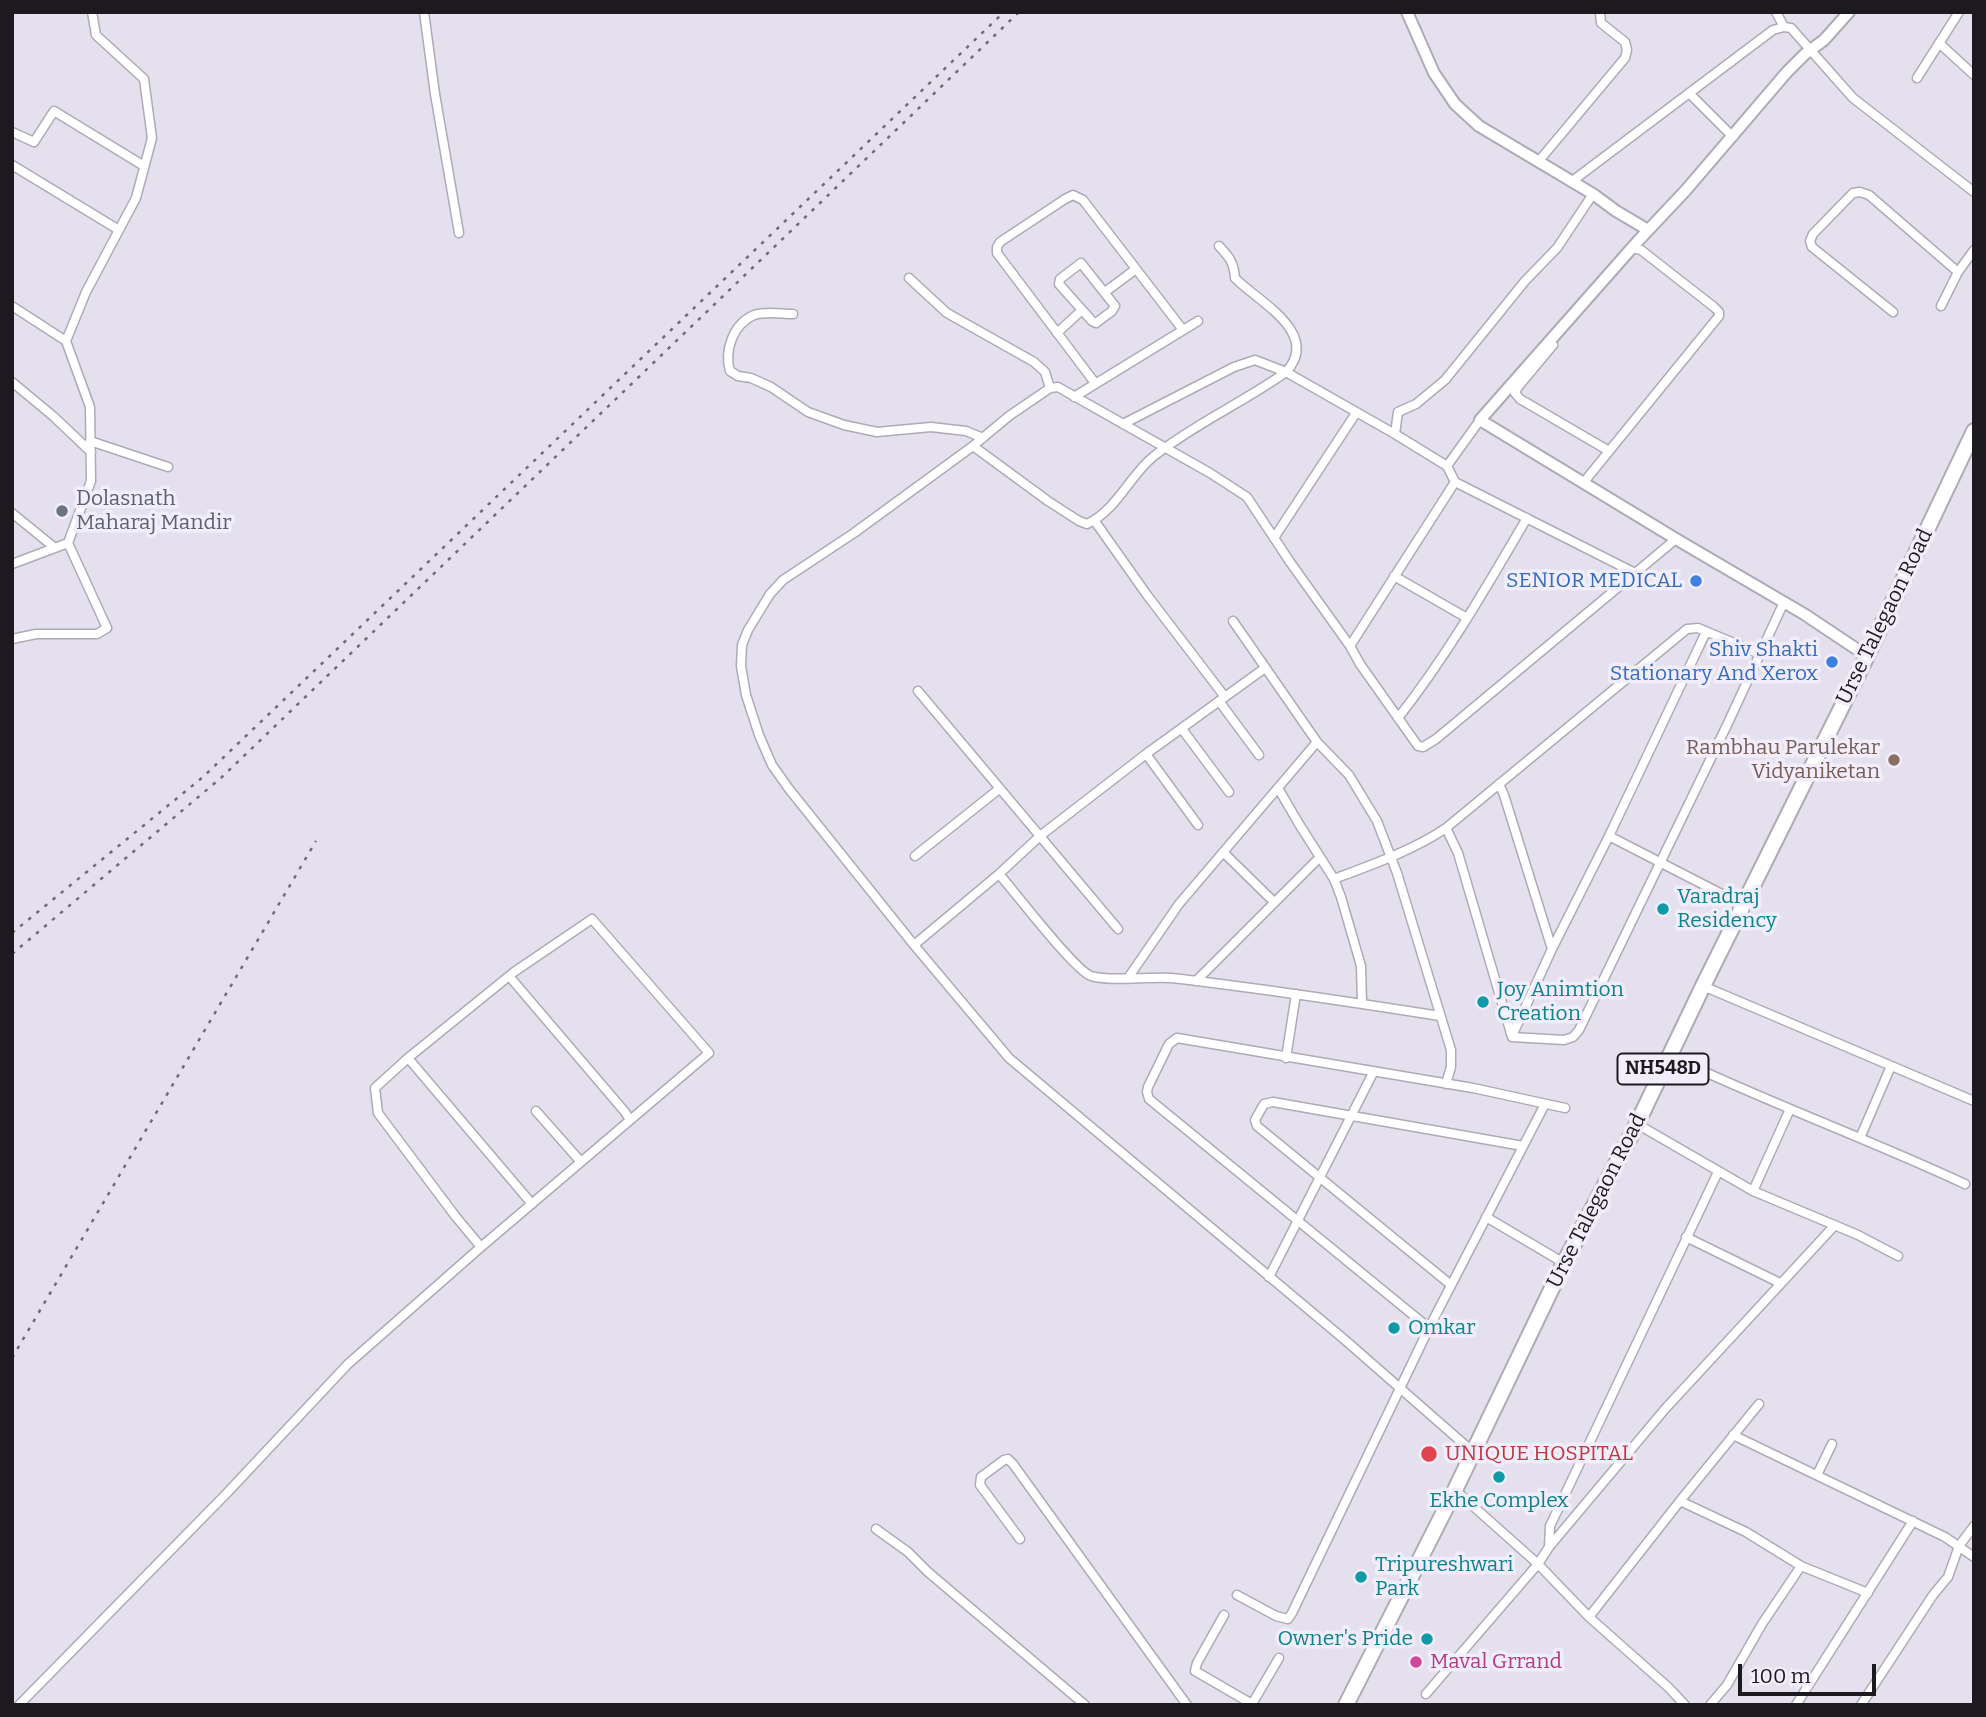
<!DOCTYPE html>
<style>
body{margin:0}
#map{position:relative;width:1986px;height:1717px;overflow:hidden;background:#e4e0ed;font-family:Bitter,serif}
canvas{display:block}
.frame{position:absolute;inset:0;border:14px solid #1c1a1f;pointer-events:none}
.scale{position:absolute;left:1738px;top:1664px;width:138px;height:32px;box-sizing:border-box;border:4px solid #1c1a1f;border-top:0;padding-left:9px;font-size:21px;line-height:24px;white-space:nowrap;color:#1c1a1f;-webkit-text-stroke:5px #f1edfa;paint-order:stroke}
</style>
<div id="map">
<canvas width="1986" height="1717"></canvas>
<div class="frame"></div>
<div class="scale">100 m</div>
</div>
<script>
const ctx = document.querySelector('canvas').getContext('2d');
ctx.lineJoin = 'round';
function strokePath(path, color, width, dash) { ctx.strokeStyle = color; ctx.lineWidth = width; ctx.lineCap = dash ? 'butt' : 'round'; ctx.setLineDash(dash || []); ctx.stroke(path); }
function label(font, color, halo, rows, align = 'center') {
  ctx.font = font + ' Bitter,serif'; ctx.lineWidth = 7; ctx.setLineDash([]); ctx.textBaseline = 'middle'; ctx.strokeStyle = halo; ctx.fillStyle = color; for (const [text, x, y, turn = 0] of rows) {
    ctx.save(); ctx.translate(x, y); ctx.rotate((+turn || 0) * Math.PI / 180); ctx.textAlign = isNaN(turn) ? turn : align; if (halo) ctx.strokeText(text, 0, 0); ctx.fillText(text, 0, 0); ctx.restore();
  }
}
const street = new Path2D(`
 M 424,12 L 435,94 L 459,233
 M 1776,12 L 1784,27
 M 1939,43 L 1974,75
 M 1917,78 L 1959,12
 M 1689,93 L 1733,137
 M 12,132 L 34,142 L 54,111 L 144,166
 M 1538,162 L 1625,58 L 1627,50 L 1625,42 L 1601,23 L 1600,12
 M 12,165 L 119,230
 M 1571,182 L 1773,30 L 1784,27 L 1791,28 L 1853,98 L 1974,192
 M 1081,263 L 1115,306 L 1112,311 L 1096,323 L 1092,321 L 1059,284 L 1060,279 Z
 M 909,278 L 947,313 L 1034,362 L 1045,372 L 1050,388
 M 1105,292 L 1136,269
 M 12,306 L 66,341
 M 1941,306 L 1958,272 L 1974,250
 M 1893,312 L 1812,247 L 1810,241 L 1813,234 L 1853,193 L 1860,192 L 1869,195 L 1958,272
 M 793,314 C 781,314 766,311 754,315 C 733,324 724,351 730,371 L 738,376 L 751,378 L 771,387 L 808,412 L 844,425 L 877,432 L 931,427 L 966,431 L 983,438
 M 1057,333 L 1082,310
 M 1553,345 L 1518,387 L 1515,393 L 1520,399 L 1609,451
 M 12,382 L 53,416 L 91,452
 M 1095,383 L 997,253 L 997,247 L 1000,242 L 1065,199 L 1073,195 L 1083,200 L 1183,330
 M 1074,397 L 1198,321
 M 1123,424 L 1234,367 L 1255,360 L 1286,372 L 1395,434 L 1447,466 L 1455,482 L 1635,573
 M 1395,434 L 1398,412 L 1416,404 L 1445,380 L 1525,281 L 1557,248 L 1593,194
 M 90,441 L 168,467
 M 973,446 L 1048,501 L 1079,521 L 1087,524 C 1118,509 1129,476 1154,456 C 1196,423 1244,402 1286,372 C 1322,333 1257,301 1235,278 C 1234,262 1229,257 1219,246
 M 1447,466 L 1480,420
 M 1584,482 L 1719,316 L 1719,312 L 1714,307 L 1641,250 L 1632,248
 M 12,513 L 55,548
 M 1094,520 L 1147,595 L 1225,697
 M 1274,538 L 1356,413
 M 12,564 L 68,543 L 91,481 L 90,407 L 66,341 L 86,292 L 136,198 L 152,138 L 144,79 L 96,35 L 92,12
 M 1394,576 L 1467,618
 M 1233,621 L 1317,742 L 1349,775 L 1377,821 L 1397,873 L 1451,1050 L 1451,1067 L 1446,1084
 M 12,639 L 36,634 L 97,634 L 107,628 L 68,543
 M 1350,646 L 1455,482
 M 918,691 L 1118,929
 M 1219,701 L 1259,755
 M 1398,718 C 1447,656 1487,586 1527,518
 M 1182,729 L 1229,792
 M 1146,754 L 1198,825
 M 1499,784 L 1504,795 L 1552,949
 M 1278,788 L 1299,824 L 1334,879 L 1341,897 L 1361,966 L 1362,1004
 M 1446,828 L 1458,853 L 1512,1037 L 1564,1040 L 1573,1037 L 1579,1030 L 1728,723 L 1784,602
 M 1609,836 L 1743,905
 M 1223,852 L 1274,902
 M 915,856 L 999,789
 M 999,874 C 1015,892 1074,970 1091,976 C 1110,982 1150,976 1171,978 C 1261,988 1351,1002 1440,1016
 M 1334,879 C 1371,865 1414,850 1446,828 L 1687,629 L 1698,628 L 1760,654
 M 914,945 L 999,874 L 1040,836 L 1146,754 L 1265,668
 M 509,976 L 625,1112 L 630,1120
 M 1128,978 L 1179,904 L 1317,742
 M 1196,981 L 1320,857
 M 1703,986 L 1974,1101
 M 1512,1036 L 1552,949 L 1609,836 L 1706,632
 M 1670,1056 C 1767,1102 1868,1139 1965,1184
 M 408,1058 L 532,1204
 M 1286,1058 L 1296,994
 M 536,1111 L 581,1162
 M 1637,1124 L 1753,1191 L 1858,1235 L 1898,1256
 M 1860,1138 L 1891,1066
 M 1753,1191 L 1790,1109
 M 1486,1217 L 1564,1263
 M 1686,1237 L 1780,1283
 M 1269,1277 L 1373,1073
 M 1451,1285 L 1257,1126 L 1255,1120 L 1264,1104 L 1273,1102 L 1523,1146
 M 1429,1328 L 1149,1099 L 1147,1092 L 1148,1087 L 1169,1044 L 1177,1038 L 1183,1039 L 1473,1088 L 1565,1108
 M 1733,1435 L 1945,1537 L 1974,1557
 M 1473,1452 L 1345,1340 L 1009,1058 L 914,945 L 789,789 L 772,765 L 759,735 L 746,695 L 741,666 L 742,645 L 748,630 L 770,594 L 783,580 L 854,533 L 973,446 L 1009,416 L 1050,388 L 1058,387 L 1210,473 L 1247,497 L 1290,562 L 1350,646 L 1360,664 L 1418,746 L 1423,747 L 1436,739 L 1676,539
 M 1817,1475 L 1832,1444
 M 1455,1490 L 1538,1564 L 1589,1617 L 1668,1687 L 1685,1705
 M 1680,1501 L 1746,1532 L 1801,1566 L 1868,1593
 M 876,1529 L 908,1552 L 928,1572 L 1085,1705
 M 1020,1539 L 980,1485 L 981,1477 L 1004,1460 L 1008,1459 L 1013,1464 L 1187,1705
 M 1549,1547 L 1550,1526 L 1718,1172
 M 1237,1595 L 1276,1616 L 1288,1619 L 1292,1613 L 1429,1328 L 1545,1104
 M 1224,1615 L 1197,1663 L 1195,1671 L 1252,1704 L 1279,1658
 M 1589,1617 L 1680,1501 L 1759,1404
 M 1426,1694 L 1538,1564 L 1549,1547 L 1665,1409 L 1835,1225
 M 19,1705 L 226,1494 L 348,1364 L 481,1247 L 709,1053 L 592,919 L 514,972 L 408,1058 L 375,1088 L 378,1113 L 456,1217 L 481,1247
 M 1710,1705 L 1727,1685 L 1762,1624 L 1801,1566
 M 1796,1705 L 1913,1521
 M 1861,1705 L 1933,1595 L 1948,1577 L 1959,1546 L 1974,1526`);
const secondary = new Path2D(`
 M 1407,12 L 1434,73 L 1455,104 L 1479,126 L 1593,194 L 1616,211 L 1648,230
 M 1849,12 L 1824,40 L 1805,54 L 1787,72 L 1686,190 L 1638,241 L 1480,420 L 1676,539 L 1804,614 L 1867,656`);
const highway = new Path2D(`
 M 1346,1705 L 1455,1490 L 1564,1263 L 1637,1124 L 1703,986 L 1867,656 L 1974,431`);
strokePath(street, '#aeaab6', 11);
strokePath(secondary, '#aeaab6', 14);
strokePath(highway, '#aeaab6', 18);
strokePath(street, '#fff', 8);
strokePath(secondary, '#fff', 10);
strokePath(highway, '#fff', 14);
strokePath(new Path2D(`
 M 12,933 L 203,777 L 1002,14
 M 12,954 L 222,777 L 1019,12
 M 12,1358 L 316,841`), '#6f6d75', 2.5, [3.5, 7]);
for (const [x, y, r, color] of [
 [62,511,7,"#6b7280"],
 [1696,581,7,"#3f7fe0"],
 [1832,662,7,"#3f7fe0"],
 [1894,760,7,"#8d6e63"],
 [1663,909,7,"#0f9aa8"],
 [1483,1002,7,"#0f9aa8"],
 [1394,1328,7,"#0f9aa8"],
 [1429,1454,9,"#e0444e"],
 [1499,1477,7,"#0f9aa8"],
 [1361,1577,7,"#0f9aa8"],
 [1427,1639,7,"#0f9aa8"],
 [1416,1662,7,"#d1479c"]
]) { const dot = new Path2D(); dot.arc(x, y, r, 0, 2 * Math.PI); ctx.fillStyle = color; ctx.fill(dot); strokePath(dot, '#f1edfa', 2.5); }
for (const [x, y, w] of [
 [1663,1069,91]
]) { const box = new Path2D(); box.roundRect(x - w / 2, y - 15.5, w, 31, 5); ctx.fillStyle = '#f1edfa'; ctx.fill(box); strokePath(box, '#1c1a1f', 2); }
label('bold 19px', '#1c1a1f', null, [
 ["NH548D",1663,1069]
]);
label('21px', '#5b616d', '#f1edfa', [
 ["Dolasnath",76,499],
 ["Maharaj Mandir",76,523]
], 'left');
label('21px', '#366cbe', '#f1edfa', [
 ["SENIOR MEDICAL",1682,581],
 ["Shiv Shakti",1818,650],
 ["Stationary And Xerox",1818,674]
], 'right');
label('21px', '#1c1a1f', '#f1edfa', [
 ["Urse Talegaon Road",1885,617,-64],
 ["Urse Talegaon Road",1597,1201,-63]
]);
label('21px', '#785e54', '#f1edfa', [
 ["Rambhau Parulekar",1880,748],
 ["Vidyaniketan",1880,772]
], 'right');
label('21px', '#0d838f', '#f1edfa', [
 ["Varadraj",1677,897],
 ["Residency",1677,921],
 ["Joy Animtion",1497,990],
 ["Creation",1497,1014],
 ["Omkar",1408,1328],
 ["Ekhe Complex",1499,1501,"center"],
 ["Tripureshwari",1375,1565],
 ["Park",1375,1589],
 ["Owner's Pride",1413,1639,"right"]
], 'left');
label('21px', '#be3a42', '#f1edfa', [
 ["UNIQUE HOSPITAL",1445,1454]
], 'left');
label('21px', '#b23c85', '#f1edfa', [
 ["Maval Grrand",1430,1662]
], 'left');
</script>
